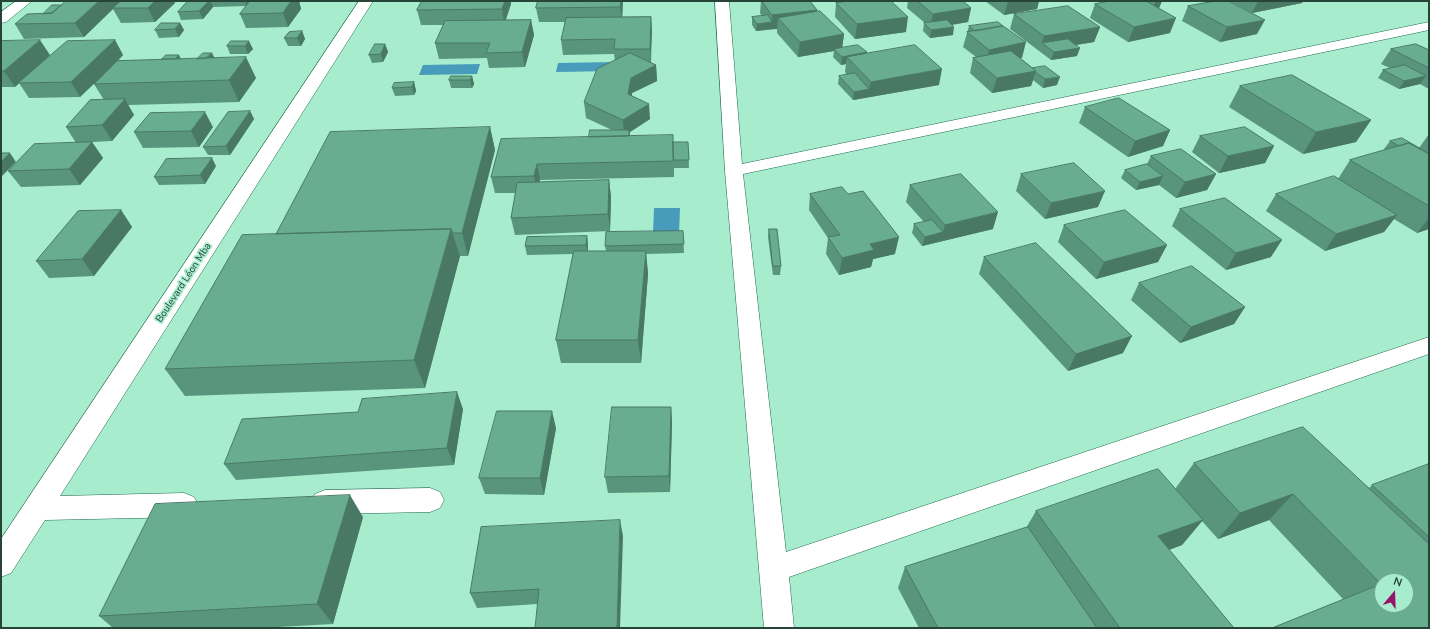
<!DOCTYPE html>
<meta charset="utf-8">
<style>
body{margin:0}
#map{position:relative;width:1430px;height:629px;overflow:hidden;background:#a6eccd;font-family:"Nunito Sans",sans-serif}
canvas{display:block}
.frame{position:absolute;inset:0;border:2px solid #274438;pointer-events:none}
.north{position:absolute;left:1374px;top:573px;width:40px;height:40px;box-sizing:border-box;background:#a6eccd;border:1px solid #73a991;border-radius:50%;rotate:19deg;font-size:11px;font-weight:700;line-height:16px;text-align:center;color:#274438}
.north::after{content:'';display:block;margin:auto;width:14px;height:18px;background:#96146c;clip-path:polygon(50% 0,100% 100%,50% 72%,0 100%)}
</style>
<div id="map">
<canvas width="1430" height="629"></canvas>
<div class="frame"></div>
<div class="north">N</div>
</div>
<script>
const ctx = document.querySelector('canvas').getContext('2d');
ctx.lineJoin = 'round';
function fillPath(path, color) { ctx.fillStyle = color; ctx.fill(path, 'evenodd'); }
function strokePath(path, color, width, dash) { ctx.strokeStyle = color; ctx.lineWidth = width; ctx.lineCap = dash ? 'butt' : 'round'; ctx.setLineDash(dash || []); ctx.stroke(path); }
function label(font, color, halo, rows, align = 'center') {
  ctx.font = font + ' "Nunito Sans",sans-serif'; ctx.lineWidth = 3.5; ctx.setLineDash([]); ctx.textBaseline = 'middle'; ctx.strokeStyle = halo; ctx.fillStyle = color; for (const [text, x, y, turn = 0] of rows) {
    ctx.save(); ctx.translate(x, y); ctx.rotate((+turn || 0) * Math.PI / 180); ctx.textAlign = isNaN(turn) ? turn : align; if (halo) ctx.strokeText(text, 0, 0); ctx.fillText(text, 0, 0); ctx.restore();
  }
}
fillPath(new Path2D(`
 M 615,62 L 614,71 L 556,72 L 558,63 Z
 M 480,64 L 477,74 L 419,75 L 423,65 Z
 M 654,208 L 680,208 L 679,234 L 653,234 Z`), '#479bbb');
const minor = new Path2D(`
 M 16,1 L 32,1 L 6,22 L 1,23 L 1,12 Z
 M 359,1 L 373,1 L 60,496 L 184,493 L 194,497 L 198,505 L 194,513 L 184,517 L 45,520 L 11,573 L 1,577 L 1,539 Z
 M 715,1 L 729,1 L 742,164 L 1429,22 L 1429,30 L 743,174 L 786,552 L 1429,337 L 1429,354 L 789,577 L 794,628 L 764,628 L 725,171 Z
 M 430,488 L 440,492 L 444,500 L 440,508 L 430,512 L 325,514 L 315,510 L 311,502 L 315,494 L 325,490 Z`);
strokePath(minor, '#21694f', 1);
fillPath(minor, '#fff');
fillPath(new Path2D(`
 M 119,1 L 120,2 L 121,1 L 174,1 L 175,3 L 155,22 L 121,23 L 113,9 L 84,37 L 24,39 L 15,24 L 43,14 L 61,5 Z
 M 188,1 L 299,1 L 301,9 L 288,27 L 246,28 L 240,14 L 246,6 L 213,7 L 203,19 L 181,20 L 178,12 Z
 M 422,1 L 511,1 L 511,4 L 506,20 L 531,20 L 534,35 L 525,67 L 489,68 L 487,58 L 439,59 L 435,43 L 443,25 L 421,25 L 417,10 Z
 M 538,1 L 623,1 L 622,17 L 651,17 L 652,32 L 651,63 L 656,65 L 657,81 L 632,93 L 632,96 L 650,119 L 630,132 L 630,136 L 673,142 L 688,142 L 689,168 L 674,168 L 674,165 L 674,177 L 540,180 L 540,182 L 609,180 L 611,197 L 610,231 L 515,235 L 511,218 L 516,193 L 495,193 L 491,177 L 589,137 L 612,130 L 586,118 L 584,102 L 615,61 L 614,54 L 563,55 L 561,40 L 565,22 L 539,22 L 536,8 Z
 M 761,1 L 817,10 L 817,12 L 844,34 L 842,48 L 867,54 L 939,85 L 853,100 L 838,84 L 839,76 L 847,75 L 845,72 L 846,64 L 841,65 L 833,57 L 834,51 L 798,57 L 777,33 L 777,29 L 756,31 L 752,25 L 752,17 L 762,16 L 760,13 Z
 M 847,1 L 891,1 L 906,32 L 855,39 L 835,17 L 836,3 Z
 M 908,1 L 963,1 L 971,8 L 968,22 L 952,25 L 953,35 L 930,38 L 923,31 L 924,23 L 925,23 L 907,8 Z
 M 985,1 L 1039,1 L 1037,9 L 1004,15 Z
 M 1110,1 L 1162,1 L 1159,8 L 1158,8 L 1170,33 L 1128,42 L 1090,18 L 1095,4 Z
 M 1229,1 L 1303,1 L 1302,3 L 1252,13 Z
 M 1188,6 L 1257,34 L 1220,42 L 1182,21 Z
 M 1014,14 L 1100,27 L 1094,42 L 1076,45 L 1077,56 L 1051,60 L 1010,29 Z
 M 180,23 L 184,30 L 179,37 L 159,38 L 155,30 Z
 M 969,26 L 1022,58 L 1020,58 L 1033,68 L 1057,85 L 1043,88 L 1033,80 L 1031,86 L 992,93 L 970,73 L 973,58 L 976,57 L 963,47 Z
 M 302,31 L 305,39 L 301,46 L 288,46 L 284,38 Z
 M 115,40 L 123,55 L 118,61 L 197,59 L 212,53 L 214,58 L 256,78 L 239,102 L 128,105 L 134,115 L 112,141 L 92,142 L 103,158 L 80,185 L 21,187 L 8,171 L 76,143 L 66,127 L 104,100 L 94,84 L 80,97 L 29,98 L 19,83 L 15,87 L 1,87 L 1,41 L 50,55 L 36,68 Z
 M 231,41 L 253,49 L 248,54 L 230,54 L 227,46 Z
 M 385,44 L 388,52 L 383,62 L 372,63 L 369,55 Z
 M 1391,49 L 1429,50 L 1429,89 L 1420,84 L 1399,89 L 1378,78 L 1383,70 L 1390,68 L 1381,64 Z
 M 472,76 L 474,84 L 472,88 L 451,88 L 449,80 Z
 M 414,82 L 416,91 L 414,95 L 395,96 L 392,88 Z
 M 1240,86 L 1371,120 L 1356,142 L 1303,154 L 1229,107 Z
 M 1085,107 L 1170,130 L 1163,146 L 1128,157 L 1079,123 Z
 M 250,111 L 254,119 L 230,155 L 208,155 L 203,147 Z
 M 213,127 L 199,147 L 143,148 L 134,132 Z
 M 490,127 L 495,150 L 468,256 L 460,256 L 425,388 L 185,396 L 165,369 L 276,234 Z
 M 1429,134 L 1429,229 L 1417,233 L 1394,219 L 1384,232 L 1325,251 L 1266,211 L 1276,194 L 1338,179 L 1350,160 L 1385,150 L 1384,149 L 1390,141 L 1419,148 Z
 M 1200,136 L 1274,146 L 1265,163 L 1219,173 L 1192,152 Z
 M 1151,156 L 1216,174 L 1207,190 L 1176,198 L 1159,185 L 1136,190 L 1121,178 L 1125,170 L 1147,164 Z
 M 216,166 L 205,184 L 159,185 L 154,177 Z
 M 1021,174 L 1098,207 L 1045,219 L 1016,191 Z
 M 910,185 L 993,229 L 922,246 L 912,233 L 914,224 L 924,222 L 906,202 Z
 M 810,194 L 895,254 L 873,259 L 871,267 L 839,275 L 826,254 L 828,238 L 809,210 Z
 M 1180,209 L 1271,257 L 1226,270 L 1172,226 Z
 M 121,210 L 132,227 L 94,276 L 49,278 L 36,261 Z
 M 1064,225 L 1167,245 L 1158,262 L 1096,279 L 1058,242 Z
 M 769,229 L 781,266 L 780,275 L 773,275 L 768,237 Z
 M 683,231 L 684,253 L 646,254 L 648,274 L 641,363 L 561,363 L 556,340 L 573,254 L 527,255 L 525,246 L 587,236 L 588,245 L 588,251 L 606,251 L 605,246 Z
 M 984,257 L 1123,353 L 1068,371 L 979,274 Z
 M 1139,283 L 1245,307 L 1234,324 L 1180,343 L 1131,300 Z
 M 671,407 L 672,424 L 670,492 L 608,493 L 605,477 Z
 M 463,409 L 454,465 L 236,480 L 224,464 Z
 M 556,428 L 544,495 L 485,494 L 479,478 Z
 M 1429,462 L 1429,628 L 1343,599 L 1269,520 L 1218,539 L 1202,521 L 1182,545 L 1169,550 L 1234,628 L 919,628 L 898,588 L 905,567 L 1026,528 L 1036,511 L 1175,489 L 1194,463 L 1369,488 L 1372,485 L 1425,466 Z
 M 363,517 L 333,624 L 260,628 L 113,628 L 99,616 Z
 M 623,536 L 537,604 L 477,608 L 470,593 Z`), '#59957c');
fillPath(new Path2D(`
 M 99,1 L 119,1 L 120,3 L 113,8 L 113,9 L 84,37 L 75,23 Z
 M 155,1 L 174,1 L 175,3 L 155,22 L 148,8 Z
 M 209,1 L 211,1 L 213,7 L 203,19 L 199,11 Z
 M 245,1 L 252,1 L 247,6 Z
 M 291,1 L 299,1 L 301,9 L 288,27 L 283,13 Z
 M 505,1 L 511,1 L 511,4 L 504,24 L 502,9 Z
 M 621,1 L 623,1 L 622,21 L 620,7 Z
 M 1008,1 L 1039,1 L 1037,9 L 1004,15 Z
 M 1158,1 L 1162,1 L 1159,8 L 1152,9 L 1155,2 Z
 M 1258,1 L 1303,1 L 1302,3 L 1252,13 Z
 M 971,8 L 968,22 L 930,28 L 933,14 Z
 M 817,10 L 816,24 L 778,18 L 777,29 L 772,29 L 772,15 Z
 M 651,17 L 652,32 L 650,64 L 650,49 Z
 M 908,17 L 906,32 L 855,39 L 857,24 Z
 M 1176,18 L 1170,33 L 1128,42 L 1134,27 Z
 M 531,20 L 534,35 L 525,67 L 522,52 Z
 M 1265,20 L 1257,34 L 1220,42 L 1227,27 Z
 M 772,22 L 772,29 L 756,31 L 757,24 Z
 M 180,23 L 184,30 L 179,37 L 175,29 Z
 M 954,27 L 953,35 L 930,38 L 931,30 Z
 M 1100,27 L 1094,42 L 1050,49 L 1042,43 L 1044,36 Z
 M 302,31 L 305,39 L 301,46 L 297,38 Z
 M 844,34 L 842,49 L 834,49 L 834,51 L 798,57 L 800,42 Z
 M 40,40 L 50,55 L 15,87 L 4,71 Z
 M 115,40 L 123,55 L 80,97 L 71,82 Z
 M 249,41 L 253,49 L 248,54 L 245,46 Z
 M 1026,42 L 1022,58 L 985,65 L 989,50 Z
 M 385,44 L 388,52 L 383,62 L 381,54 Z
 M 1080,48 L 1077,56 L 1051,60 L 1054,52 Z
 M 867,52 L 866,60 L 847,57 L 846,64 L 841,65 L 842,57 Z
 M 212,53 L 216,61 L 200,65 Z
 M 179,55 L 183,63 L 169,67 Z
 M 246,57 L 256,78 L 239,102 L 229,80 Z
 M 656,65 L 657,81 L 632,93 L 630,110 L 628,94 L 631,78 Z
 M 942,69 L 939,85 L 853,100 L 854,92 L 869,89 L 871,82 Z
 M 1036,71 L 1031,86 L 992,93 L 997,78 Z
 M 472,76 L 474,84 L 472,88 L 470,80 Z
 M 1426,76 L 1420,84 L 1399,89 L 1404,81 Z
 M 1060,77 L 1057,85 L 1043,88 L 1045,79 Z
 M 414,82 L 416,91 L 414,95 L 412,87 Z
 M 125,99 L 134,115 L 112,141 L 102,125 Z
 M 649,104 L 650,119 L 630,132 L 630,139 L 624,136 L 623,120 Z
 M 250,111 L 254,119 L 230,155 L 226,146 Z
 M 205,112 L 213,127 L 199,147 L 191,131 Z
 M 1371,120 L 1356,142 L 1303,154 L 1316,132 Z
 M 490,127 L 495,150 L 468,256 L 462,233 Z
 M 1170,130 L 1163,146 L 1128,157 L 1135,141 Z
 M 92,142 L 103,158 L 80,185 L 69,169 Z
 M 1274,146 L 1265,163 L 1219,173 L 1228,156 Z
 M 10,153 L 16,162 L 1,177 L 1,162 Z
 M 212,158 L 216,166 L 205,184 L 200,175 Z
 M 537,164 L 540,180 L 538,192 L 534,176 Z
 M 1216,174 L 1207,190 L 1176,198 L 1185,182 Z
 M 1163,176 L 1159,185 L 1136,190 L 1140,182 Z
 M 609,180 L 611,197 L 610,231 L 608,214 Z
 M 1105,191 L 1098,207 L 1045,219 L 1051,203 Z
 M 121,210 L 132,227 L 94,276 L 82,259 Z
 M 998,212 L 993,229 L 922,246 L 925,237 L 943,232 L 945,225 Z
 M 1397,215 L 1384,232 L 1325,251 L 1336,234 Z
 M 1429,218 L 1429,229 L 1417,233 Z
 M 451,229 L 460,256 L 425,388 L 414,360 Z
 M 587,236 L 588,245 L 588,254 L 586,245 Z
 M 899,237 L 895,254 L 873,259 L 871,267 L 839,275 L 842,258 L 870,244 Z
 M 1282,240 L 1271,257 L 1226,270 L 1236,253 Z
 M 1167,245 L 1158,262 L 1096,279 L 1104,262 Z
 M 646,251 L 648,274 L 641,363 L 638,340 Z
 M 1245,307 L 1234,324 L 1180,343 L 1191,327 Z
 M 1132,336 L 1123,353 L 1068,371 L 1076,354 Z
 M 457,392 L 463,409 L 454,465 L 447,448 Z
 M 671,407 L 672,424 L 670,492 L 669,476 Z
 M 552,411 L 556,428 L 544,495 L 540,478 Z
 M 1293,494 L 1269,520 L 1218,539 L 1240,513 Z
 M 350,495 L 363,517 L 333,624 L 317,604 Z
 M 620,520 L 623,536 L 620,628 L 617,628 Z
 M 1203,520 L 1182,545 L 1138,561 L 1158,536 Z`), '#497965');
const building = new Path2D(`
 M 66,1 L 99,1 L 75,23 L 15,24 L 27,14 L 52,13 Z
 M 121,1 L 155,1 L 148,8 L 113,8 Z
 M 188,1 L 209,1 L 199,11 L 178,12 Z
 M 250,1 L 291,1 L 283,13 L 240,14 Z
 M 422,1 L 505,1 L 502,9 L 417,10 Z
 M 538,1 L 621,1 L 620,7 L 536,8 Z
 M 762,1 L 810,1 L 817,10 L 772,15 Z
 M 849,1 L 891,1 L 908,17 L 857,24 L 836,3 Z
 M 918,1 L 963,1 L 971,8 L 933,14 Z
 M 1110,1 L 1146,1 L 1176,18 L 1134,27 L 1095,4 Z
 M 1216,1 L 1228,1 L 1265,20 L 1227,27 L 1188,6 Z
 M 52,5 L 61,5 L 52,13 L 43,14 Z
 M 1068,6 L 1100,27 L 1044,36 L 1014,14 Z
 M 820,11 L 844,34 L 800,42 L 778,18 Z
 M 768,15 L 772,22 L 757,24 L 752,17 Z
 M 651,17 L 650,49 L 614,49 L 615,39 L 561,40 L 566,18 Z
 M 531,20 L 522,52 L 486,53 L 490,43 L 435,43 L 445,21 Z
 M 947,20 L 954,27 L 931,30 L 924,23 Z
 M 998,22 L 1003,26 L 975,31 L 969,26 Z
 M 161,23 L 180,23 L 175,29 L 155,30 Z
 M 1003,26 L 1026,42 L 989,50 L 967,32 Z
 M 302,31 L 297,38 L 284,38 L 289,32 Z
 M 1068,39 L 1080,48 L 1054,52 L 1042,43 Z
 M 40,40 L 4,71 L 1,71 L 1,41 Z
 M 115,40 L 71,82 L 18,83 L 67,41 Z
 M 231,41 L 249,41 L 245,46 L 227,46 Z
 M 375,44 L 385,44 L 381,54 L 369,55 Z
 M 1416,44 L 1429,50 L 1429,68 L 1391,49 Z
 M 858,45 L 867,52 L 842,57 L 834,49 Z
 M 915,45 L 942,69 L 871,82 L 847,57 Z
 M 1011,51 L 1036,71 L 997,78 L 973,58 Z
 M 203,53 L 212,53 L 206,58 L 197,59 Z
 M 630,53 L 656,65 L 631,78 L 628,94 L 649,104 L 623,120 L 584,102 L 597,69 Z
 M 166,55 L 179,55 L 175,59 L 162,59 Z
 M 246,57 L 229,80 L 94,84 L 117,61 Z
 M 1405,65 L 1426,76 L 1404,81 L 1383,70 Z
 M 1045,66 L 1060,77 L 1045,79 L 1035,72 L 1036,71 L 1033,68 Z
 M 855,73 L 869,89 L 854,92 L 839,76 Z
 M 1292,75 L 1371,120 L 1316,132 L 1240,86 Z
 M 451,76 L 472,76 L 470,80 L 449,80 Z
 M 414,82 L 412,87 L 392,88 L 394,83 Z
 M 1119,98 L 1170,130 L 1135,141 L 1085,107 Z
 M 125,99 L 102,125 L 66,127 L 90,100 Z
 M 250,111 L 226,146 L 203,147 L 228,112 Z
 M 205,112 L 191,131 L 134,132 L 150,113 Z
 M 490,127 L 462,233 L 453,233 L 451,229 L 276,234 L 330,132 Z
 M 1245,127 L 1274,146 L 1228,156 L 1200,136 Z
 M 590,130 L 629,130 L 629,136 L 589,137 Z
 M 673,135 L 673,161 L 537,164 L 534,176 L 491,177 L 501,139 Z
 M 1402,138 L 1421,149 L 1409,143 L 1399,146 L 1390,141 Z
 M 92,142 L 69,169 L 8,171 L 34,144 Z
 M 673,142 L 688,142 L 689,160 L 674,160 Z
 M 1409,143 L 1429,154 L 1429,206 L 1350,160 Z
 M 1181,149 L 1216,174 L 1185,182 L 1151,156 Z
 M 1,153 L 10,153 L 1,162 Z
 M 212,158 L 200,175 L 154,177 L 166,159 Z
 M 1074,163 L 1105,191 L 1051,203 L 1021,174 Z
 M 1147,164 L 1163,176 L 1140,182 L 1125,170 Z
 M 961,174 L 998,212 L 945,225 L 910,185 Z
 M 1334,176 L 1397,215 L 1336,234 L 1276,194 Z
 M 609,180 L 608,214 L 511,218 L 517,183 Z
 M 842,187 L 848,194 L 863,191 L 899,237 L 870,244 L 874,250 L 842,258 L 828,237 L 840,235 L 810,194 Z
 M 1225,198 L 1282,240 L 1236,253 L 1180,209 Z
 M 121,210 L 82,259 L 36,261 L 78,211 Z
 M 1125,210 L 1167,245 L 1104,262 L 1064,225 Z
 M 932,220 L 943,232 L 925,237 L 914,224 Z
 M 451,229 L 414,360 L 165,369 L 242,235 Z
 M 769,229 L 777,229 L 781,266 L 773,266 Z
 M 683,231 L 684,244 L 605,246 L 606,232 Z
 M 587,236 L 586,245 L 525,246 L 527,237 Z
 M 1036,243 L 1132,336 L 1076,354 L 984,257 Z
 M 574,251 L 646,251 L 638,340 L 556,340 Z
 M 1192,266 L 1245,307 L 1191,327 L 1139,283 Z
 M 457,392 L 447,448 L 224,464 L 242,419 L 358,412 L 362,399 Z
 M 612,407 L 671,407 L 669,476 L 605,477 Z
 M 497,411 L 552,411 L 540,478 L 479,478 Z
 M 1303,427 L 1429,544 L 1429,628 L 1272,628 L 1381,584 L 1293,494 L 1240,513 L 1194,463 ZM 1382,581 L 1406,581 L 1406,605 L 1382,605 Z
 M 1429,464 L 1429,537 L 1372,485 Z
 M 1158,469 L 1203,520 L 1158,536 L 1234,628 L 1120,628 L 1036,511 Z
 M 350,495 L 317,604 L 99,616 L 155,504 Z
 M 620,520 L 617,628 L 535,628 L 539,589 L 470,593 L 481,527 Z
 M 1028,527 L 1097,628 L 938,628 L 905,567 Z`);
fillPath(building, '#68ad90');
strokePath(building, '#497965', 1);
label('10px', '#274438', '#a6eccd', [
 ["Boulevard Léon Mba",184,283,-57]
]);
</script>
